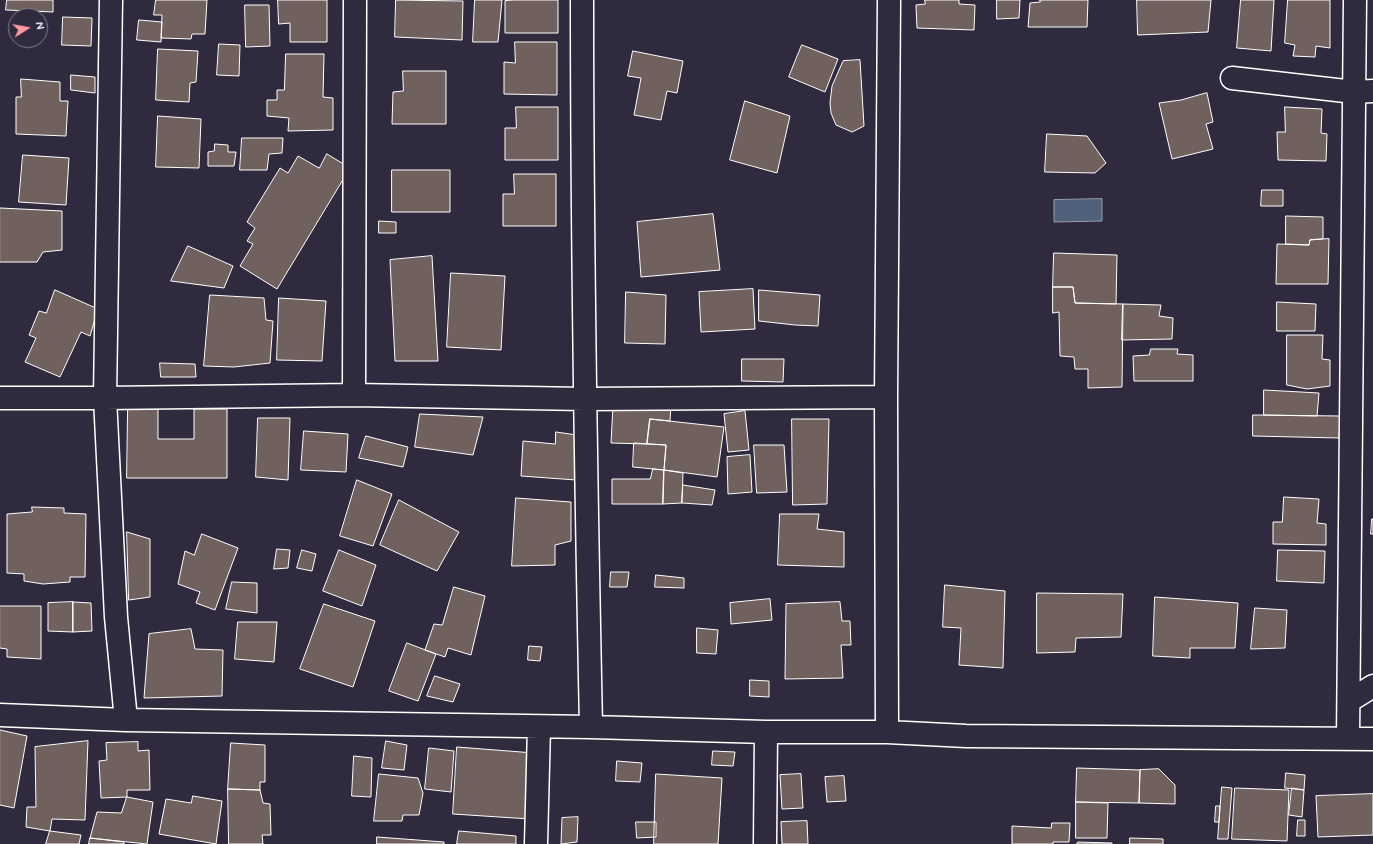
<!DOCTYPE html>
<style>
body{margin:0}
#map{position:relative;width:1373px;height:844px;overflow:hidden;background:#2f2a3d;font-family:Mynerve,sans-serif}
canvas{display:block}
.north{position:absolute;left:8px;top:8px;width:40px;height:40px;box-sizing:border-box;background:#2f2a3d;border:1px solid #827f8b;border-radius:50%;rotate:79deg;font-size:11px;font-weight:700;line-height:16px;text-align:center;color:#fff}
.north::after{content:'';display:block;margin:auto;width:14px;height:18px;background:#ff9aa2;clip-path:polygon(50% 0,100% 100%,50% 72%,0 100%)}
</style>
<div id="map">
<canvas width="1373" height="844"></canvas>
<div class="north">N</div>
</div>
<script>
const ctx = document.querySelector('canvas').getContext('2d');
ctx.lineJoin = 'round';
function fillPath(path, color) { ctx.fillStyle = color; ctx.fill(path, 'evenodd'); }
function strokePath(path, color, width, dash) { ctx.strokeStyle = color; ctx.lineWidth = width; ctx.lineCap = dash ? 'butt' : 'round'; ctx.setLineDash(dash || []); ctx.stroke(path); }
const water = new Path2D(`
 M 1102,199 L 1102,221 L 1054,222 L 1054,200 Z`);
fillPath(water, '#50607a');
strokePath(water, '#96a0af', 1);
const building = new Path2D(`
 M 7,0 L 53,0 L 53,12 L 6,10 Z
 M 156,0 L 207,0 L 205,34 L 192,34 L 191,39 L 161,38 L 162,15 L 154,15 Z
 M 278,0 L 327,0 L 327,42 L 290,42 L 290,23 L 279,24 Z
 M 396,0 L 463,1 L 462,40 L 395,37 Z
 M 475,0 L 502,0 L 498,42 L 473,42 Z
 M 515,0 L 558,0 L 558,33 L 505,33 L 505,1 Z
 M 925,0 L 959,0 L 959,4 L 975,5 L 974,30 L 917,28 L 916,5 L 925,4 Z
 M 997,0 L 1020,0 L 1019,18 L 997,19 Z
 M 1040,0 L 1088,0 L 1087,27 L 1028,27 L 1030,3 L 1040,2 Z
 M 1137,0 L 1211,0 L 1208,32 L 1138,35 Z
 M 1241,0 L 1274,0 L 1271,51 L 1237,48 Z
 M 1288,0 L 1330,0 L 1330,48 L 1316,46 L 1315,57 L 1293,56 L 1295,45 L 1285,43 Z
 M 245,5 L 269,5 L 270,46 L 246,47 Z
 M 63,17 L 92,18 L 91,46 L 62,45 Z
 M 139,20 L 162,22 L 161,42 L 137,40 Z
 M 515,42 L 557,42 L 557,95 L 504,94 L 504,62 L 515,63 Z
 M 219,44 L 240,45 L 239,76 L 217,75 Z
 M 802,45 L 838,59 L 825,92 L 789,77 Z
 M 158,49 L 198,51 L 196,82 L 190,83 L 189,102 L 156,100 Z
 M 633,51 L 683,61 L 677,93 L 667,91 L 661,120 L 634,115 L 641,78 L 628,76 Z
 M 286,54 L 324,54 L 323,97 L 333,98 L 333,130 L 288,131 L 289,118 L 267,116 L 267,100 L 277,100 L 277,90 L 284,90 Z
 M 860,60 L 864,126 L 852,132 L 836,125 L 831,113 L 830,103 L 832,86 L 843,61 Z
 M 403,71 L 446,71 L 446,124 L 392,124 L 393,92 L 403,91 Z
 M 71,75 L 95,77 L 95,93 L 71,90 Z
 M 21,79 L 60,82 L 60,101 L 68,101 L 66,136 L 16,134 L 16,97 L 21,97 Z
 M 1207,93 L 1213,122 L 1206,124 L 1213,149 L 1172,159 L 1159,103 L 1181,100 Z
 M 745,101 L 790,116 L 777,173 L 730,160 Z
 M 516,107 L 558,107 L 558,160 L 505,160 L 505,128 L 516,128 Z
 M 1285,107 L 1322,109 L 1321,133 L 1327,134 L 1326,161 L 1278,160 L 1277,132 L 1285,132 Z
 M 158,116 L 201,119 L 199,168 L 156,167 Z
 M 1047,134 L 1087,136 L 1106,163 L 1095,173 L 1045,172 Z
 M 242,138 L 283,138 L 282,153 L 269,154 L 267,170 L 240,170 Z
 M 215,144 L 228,145 L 228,152 L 236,152 L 234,166 L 208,166 L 208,152 L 214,151 Z
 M 327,154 L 350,168 L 277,289 L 240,266 L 253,244 L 247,241 L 255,228 L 247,222 L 280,168 L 288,173 L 298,156 L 319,168 Z
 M 23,155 L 69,158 L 66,205 L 19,202 Z
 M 392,170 L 450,170 L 450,212 L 392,212 Z
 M 514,174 L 556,174 L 556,226 L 503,226 L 503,194 L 514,194 Z
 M 1262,190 L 1283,190 L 1283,206 L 1261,206 Z
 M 0,208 L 62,211 L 62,250 L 43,252 L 37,262 L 0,262 Z
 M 713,214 L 720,270 L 641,277 L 637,222 Z
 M 1286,216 L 1323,217 L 1323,239 L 1310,240 L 1309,245 L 1286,244 Z
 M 379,221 L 396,222 L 396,233 L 379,233 Z
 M 1329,239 L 1328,284 L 1276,284 L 1277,244 L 1309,245 L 1310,240 Z
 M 188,246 L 233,266 L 224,288 L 171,281 Z
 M 1054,253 L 1117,255 L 1116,304 L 1075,303 L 1073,287 L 1053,287 Z
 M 432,256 L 438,361 L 395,361 L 390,260 Z
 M 451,273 L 505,276 L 501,350 L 447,347 Z
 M 1053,287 L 1073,287 L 1075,303 L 1123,304 L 1122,387 L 1088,388 L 1088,369 L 1075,369 L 1074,357 L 1060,356 L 1059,312 L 1053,313 Z
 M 753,289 L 755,329 L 701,332 L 699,292 Z
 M 55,290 L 98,309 L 90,336 L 81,332 L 60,377 L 25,362 L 36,338 L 29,335 L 39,311 L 46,313 Z
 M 759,290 L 820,295 L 818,326 L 795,325 L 759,321 Z
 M 626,292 L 666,295 L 665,344 L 625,343 Z
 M 210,295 L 264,298 L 266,320 L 273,321 L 270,363 L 234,367 L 204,366 Z
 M 279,298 L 326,301 L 322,361 L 277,360 Z
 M 1277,302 L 1316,304 L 1315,331 L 1277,331 Z
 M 1123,304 L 1161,305 L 1159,316 L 1173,318 L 1172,339 L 1122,340 Z
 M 1287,335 L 1323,335 L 1322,359 L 1330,360 L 1330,386 L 1307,389 L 1287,385 Z
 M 1151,349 L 1178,349 L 1177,354 L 1193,355 L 1193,381 L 1134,381 L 1133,356 L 1149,355 Z
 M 742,359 L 784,359 L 783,382 L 742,381 Z
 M 160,363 L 195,364 L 196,377 L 161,377 Z
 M 1264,390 L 1319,393 L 1317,416 L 1264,415 Z
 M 671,404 L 670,421 L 650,419 L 647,444 L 611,443 L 613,405 Z
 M 128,409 L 158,409 L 158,439 L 194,439 L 194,409 L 227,409 L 227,478 L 127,478 Z
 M 745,411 L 749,450 L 728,452 L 724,414 Z
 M 420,414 L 483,417 L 473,455 L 415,447 Z
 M 1253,415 L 1340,416 L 1339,438 L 1253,436 Z
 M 258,418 L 290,418 L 288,480 L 256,477 Z
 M 650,419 L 724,427 L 717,477 L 664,470 L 666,445 L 647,444 Z
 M 792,419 L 829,419 L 827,504 L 793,505 Z
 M 304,431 L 348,434 L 346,472 L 301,470 Z
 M 556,432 L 577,435 L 576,480 L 521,476 L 523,441 L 555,444 Z
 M 366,436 L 408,447 L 403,467 L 359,458 Z
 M 634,443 L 666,445 L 664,470 L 633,467 Z
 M 754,445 L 784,445 L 787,492 L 757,493 Z
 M 750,455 L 752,492 L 728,494 L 727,457 Z
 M 653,469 L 664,470 L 663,504 L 612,504 L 612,479 L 650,479 Z
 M 664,470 L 683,473 L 682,503 L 663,504 Z
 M 357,480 L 392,494 L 373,546 L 340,536 Z
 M 683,485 L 715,490 L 712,505 L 682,503 Z
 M 1284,497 L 1319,499 L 1317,523 L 1326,524 L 1326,545 L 1273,544 L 1273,522 L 1282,522 Z
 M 516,498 L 571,502 L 571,541 L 555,545 L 555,565 L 512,566 Z
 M 399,500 L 459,532 L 437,571 L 380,545 Z
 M 32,507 L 64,508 L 64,513 L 86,514 L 85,577 L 70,577 L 70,582 L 43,584 L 24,581 L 24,574 L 7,573 L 7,514 L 32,512 Z
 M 780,514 L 819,514 L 817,529 L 844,532 L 844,567 L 778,565 Z
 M 1372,519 L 1373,519 L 1373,534 L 1371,534 Z
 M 127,532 L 150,539 L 150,597 L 129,600 Z
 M 202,534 L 238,548 L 215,610 L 196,603 L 200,592 L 178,584 L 185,551 L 194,555 Z
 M 277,549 L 290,550 L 288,568 L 274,569 Z
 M 302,550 L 316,554 L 312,571 L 297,568 Z
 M 339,550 L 376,565 L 362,606 L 323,591 Z
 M 1278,550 L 1325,551 L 1324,583 L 1277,581 Z
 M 611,572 L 629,572 L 627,587 L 610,587 Z
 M 656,575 L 684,578 L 684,588 L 655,587 Z
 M 232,582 L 257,583 L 257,613 L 226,609 Z
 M 945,585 L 1005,591 L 1003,668 L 959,665 L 961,628 L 943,627 Z
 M 454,587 L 485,596 L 471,655 L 448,648 L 445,657 L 425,650 L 434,624 L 442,625 Z
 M 1037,593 L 1123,594 L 1121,637 L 1076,638 L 1075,652 L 1037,653 Z
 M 1155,597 L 1238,603 L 1235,648 L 1190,648 L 1190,658 L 1153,656 Z
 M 770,599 L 772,620 L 731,624 L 730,603 Z
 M 73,602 L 73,632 L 48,631 L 48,603 Z
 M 73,602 L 91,603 L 92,631 L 73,632 Z
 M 840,602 L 842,621 L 850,621 L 851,645 L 841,645 L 843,678 L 785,679 L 786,604 Z
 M 324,604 L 375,621 L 353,687 L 300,669 Z
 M 0,606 L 41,606 L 41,659 L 7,657 L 7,649 L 0,648 Z
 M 1255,608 L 1287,610 L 1285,648 L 1251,649 Z
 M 238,622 L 277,622 L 274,662 L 235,659 Z
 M 697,628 L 718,630 L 716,654 L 697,653 Z
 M 191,629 L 195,649 L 223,650 L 222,696 L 144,698 L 149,634 Z
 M 407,643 L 436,654 L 418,701 L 389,691 Z
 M 529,646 L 542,647 L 540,661 L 528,660 Z
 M 435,676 L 460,684 L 453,702 L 427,696 Z
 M 750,680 L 769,681 L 769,697 L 750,696 Z
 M 0,730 L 27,736 L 14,808 L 0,805 Z
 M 88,741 L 85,820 L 52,819 L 50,831 L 26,827 L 27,807 L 36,807 L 35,747 Z
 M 386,741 L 407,745 L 404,770 L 382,768 Z
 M 138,742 L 138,751 L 149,750 L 150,790 L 127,790 L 127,797 L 101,798 L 99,761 L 107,760 L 106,743 Z
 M 231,743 L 265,745 L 265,782 L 260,782 L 260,790 L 228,789 Z
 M 457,747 L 534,753 L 530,819 L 453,814 Z
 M 429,748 L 454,751 L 451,792 L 425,789 Z
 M 713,751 L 735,752 L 733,766 L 712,765 Z
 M 354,756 L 372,758 L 371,797 L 352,796 Z
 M 617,761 L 642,763 L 640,782 L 616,781 Z
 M 1077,768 L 1140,770 L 1139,803 L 1076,802 Z
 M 1159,769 L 1175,785 L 1175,804 L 1139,803 L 1140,770 Z
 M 1286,773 L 1305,775 L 1304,790 L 1285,788 Z
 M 379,774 L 418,778 L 423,793 L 419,815 L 403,815 L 402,821 L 374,821 Z
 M 656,774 L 722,778 L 718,844 L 654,844 Z
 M 801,774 L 803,808 L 782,809 L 780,775 Z
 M 844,776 L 846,801 L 827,802 L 825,777 Z
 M 1222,787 L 1232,788 L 1228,839 L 1218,839 Z
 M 1235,788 L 1289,790 L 1287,841 L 1232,839 Z
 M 1292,788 L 1304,790 L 1302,817 L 1289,815 Z
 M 228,789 L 260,790 L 263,803 L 270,804 L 271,835 L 262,835 L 263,844 L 229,844 Z
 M 1373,794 L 1373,835 L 1318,837 L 1316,796 Z
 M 193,796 L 222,801 L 216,844 L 159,834 L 166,799 L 191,803 Z
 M 127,797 L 153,802 L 147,844 L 90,838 L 97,812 L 121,813 Z
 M 1076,802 L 1108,803 L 1107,838 L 1076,838 Z
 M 1216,806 L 1220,806 L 1219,822 L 1215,822 Z
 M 578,817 L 577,842 L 561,844 L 562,818 Z
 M 1298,820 L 1305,820 L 1305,836 L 1297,836 Z
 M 807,821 L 808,844 L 782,844 L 781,822 Z
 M 636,822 L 656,822 L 656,837 L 637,838 Z
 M 1052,823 L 1070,823 L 1069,842 L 1053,842 L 1053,844 L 1012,844 L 1012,826 L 1051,828 Z
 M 50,831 L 81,835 L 79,844 L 46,844 Z
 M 459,831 L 516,836 L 516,844 L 457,844 Z
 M 377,837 L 444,842 L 444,844 L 377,844 Z
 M 90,838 L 124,842 L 124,844 L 89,844 Z
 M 1130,838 L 1163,839 L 1163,844 L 1130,844 Z
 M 1078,842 L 1112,843 L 1112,844 L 1077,844 Z`);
fillPath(building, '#70615e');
strokePath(building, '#fff', 1);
const minor = new Path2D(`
 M 111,0 L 105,398 L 116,617 L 126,720
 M 582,0 C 582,243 586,485 591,727
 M 1232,78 L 1354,92 L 1373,91
 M 354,395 L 355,0
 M 0,398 L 105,398 L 354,395 L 584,399 L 886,397
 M 1349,701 L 1373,686
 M 0,715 L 126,720 L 591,727 L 766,732 L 887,732 L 966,736 L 1373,739
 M 887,732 L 886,397 L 889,0
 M 1348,738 L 1355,0
 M 536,844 L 539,727
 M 765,844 L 766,732`);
strokePath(minor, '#fff', 25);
strokePath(minor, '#2f2a3d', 22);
</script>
